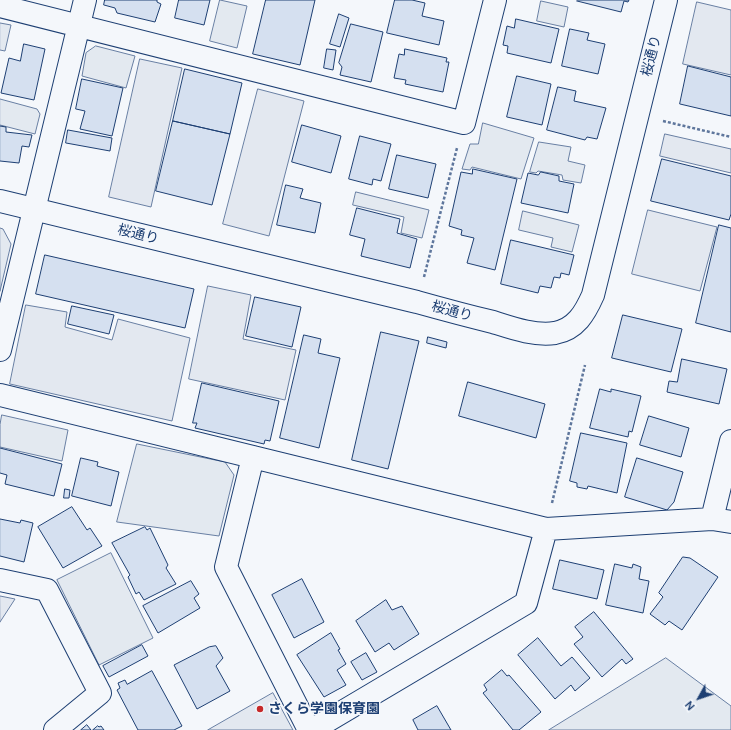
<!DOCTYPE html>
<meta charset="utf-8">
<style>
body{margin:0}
#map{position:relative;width:731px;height:730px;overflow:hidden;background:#f4f7fb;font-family:"DM Sans",sans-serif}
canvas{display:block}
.north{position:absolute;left:679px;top:678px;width:40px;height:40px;-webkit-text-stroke:3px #f4f7fb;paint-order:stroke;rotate:230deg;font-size:11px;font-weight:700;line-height:16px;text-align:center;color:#1d3f73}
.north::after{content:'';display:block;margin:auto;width:14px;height:18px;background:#1d3f73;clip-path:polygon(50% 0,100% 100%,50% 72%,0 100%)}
</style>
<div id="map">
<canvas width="731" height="730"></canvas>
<div class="north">N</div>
</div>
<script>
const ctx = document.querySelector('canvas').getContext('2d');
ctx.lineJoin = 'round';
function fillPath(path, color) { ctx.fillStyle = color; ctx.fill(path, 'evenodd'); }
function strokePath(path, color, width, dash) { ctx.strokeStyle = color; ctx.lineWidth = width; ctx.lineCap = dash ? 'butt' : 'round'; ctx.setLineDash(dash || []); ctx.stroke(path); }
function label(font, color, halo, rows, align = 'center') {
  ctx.font = font + ' "DM Sans","Noto Sans JP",sans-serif'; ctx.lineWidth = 3; ctx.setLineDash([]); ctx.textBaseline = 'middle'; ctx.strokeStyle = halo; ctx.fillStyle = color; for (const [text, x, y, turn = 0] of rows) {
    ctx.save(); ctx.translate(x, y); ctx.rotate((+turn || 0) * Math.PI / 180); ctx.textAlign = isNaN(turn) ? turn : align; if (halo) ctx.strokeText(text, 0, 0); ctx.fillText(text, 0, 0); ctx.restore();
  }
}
const green = new Path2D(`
 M 220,0 L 247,6 L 237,48 L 210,41 Z
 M 541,1 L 568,7 L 564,27 L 537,21 Z
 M 0,23 L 11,25 L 5,51 L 0,50 Z
 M 96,46 L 135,56 L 126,88 L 82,76 L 86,53 Z
 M 0,99 L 37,109 L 40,114 L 35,134 L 0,125 Z
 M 483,123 L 534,138 L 521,179 L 472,167 L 470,170 L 462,169 L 470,144 L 478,144 Z
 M 539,142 L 571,147 L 568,161 L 585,165 L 581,183 L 563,180 L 562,175 L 538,171 L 536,173 L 530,172 Z
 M 356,192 L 429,210 L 422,238 L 401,233 L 404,217 L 353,205 Z
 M 523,211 L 579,225 L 572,252 L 551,247 L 553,238 L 519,230 Z
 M 0,228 L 3,229 L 11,244 L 0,291 Z
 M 2,415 L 68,430 L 62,461 L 0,447 L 0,425 Z
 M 137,444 L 225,462 L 234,475 L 219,536 L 117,522 Z
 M 111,553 L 153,638 L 99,665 L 57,580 Z
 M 666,658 L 731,706 L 731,730 L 549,730 Z`);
fillPath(green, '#e3e9f0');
strokePath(green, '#687fa3', 1);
const parking = new Path2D(`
 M 697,2 L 731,10 L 731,75 L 683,64 Z
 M 140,59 L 182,68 L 151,207 L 109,197 Z
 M 258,89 L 304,101 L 269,236 L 223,224 Z
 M 665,134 L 731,149 L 731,173 L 660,156 Z
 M 648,210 L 717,227 L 700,291 L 632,274 Z
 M 208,286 L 251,295 L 243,339 L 296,350 L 285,400 L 189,379 Z
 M 26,305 L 67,312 L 65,327 L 112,340 L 118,319 L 190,338 L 172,421 L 10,384 Z
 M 0,596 L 15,599 L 0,622 Z
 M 273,693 L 293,730 L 208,730 Z`);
fillPath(parking, '#e3e8f0');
strokePath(parking, '#687fa3', 1);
const building = new Path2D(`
 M 105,0 L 157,0 L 157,2 L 161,4 L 155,22 L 117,13 L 115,8 L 104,5 Z
 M 179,0 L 210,0 L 204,25 L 175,18 Z
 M 266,0 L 315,0 L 300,65 L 253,54 Z
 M 395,0 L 412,0 L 425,3 L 422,16 L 444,21 L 439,45 L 387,33 Z
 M 578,0 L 629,0 L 628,2 L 624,1 L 621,12 L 577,1 Z
 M 339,14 L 349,18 L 340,47 L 330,44 Z
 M 516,19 L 559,29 L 551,63 L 507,53 L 508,46 L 503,45 L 507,26 L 514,28 Z
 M 351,24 L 383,32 L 371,82 L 340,75 L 342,67 L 339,63 Z
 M 570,29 L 589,33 L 587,40 L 605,44 L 598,74 L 562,66 Z
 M 24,44 L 45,49 L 34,100 L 1,93 L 9,58 L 20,61 Z
 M 327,49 L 336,50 L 333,70 L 324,68 Z
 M 405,49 L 447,58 L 446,62 L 449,62 L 443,92 L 405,84 L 406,80 L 394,78 L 399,54 L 404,55 Z
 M 688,66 L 731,77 L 731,116 L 680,104 Z
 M 185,69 L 242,83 L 230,134 L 173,121 Z
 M 517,76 L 551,84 L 542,125 L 507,117 Z
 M 82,79 L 123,88 L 112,136 L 80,129 L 85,111 L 76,109 Z
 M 558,87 L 576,91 L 574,101 L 606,108 L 597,139 L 587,137 L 585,140 L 547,130 Z
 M 173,121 L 230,134 L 212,205 L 156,191 Z
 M 302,125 L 341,136 L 331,173 L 292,162 Z
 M 0,126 L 6,127 L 6,132 L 32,135 L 29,147 L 22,146 L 19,163 L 0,161 Z
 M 68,130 L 112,138 L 110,151 L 66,143 Z
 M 360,136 L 391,144 L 381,181 L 373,179 L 372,185 L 349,179 Z
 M 397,155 L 436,164 L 428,198 L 389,189 Z
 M 662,159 L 731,176 L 731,214 L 729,220 L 651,201 Z
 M 473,169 L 517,179 L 495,270 L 467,263 L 474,238 L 461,235 L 462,230 L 449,226 L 461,172 L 472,174 Z
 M 541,172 L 559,176 L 559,181 L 574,184 L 568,213 L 521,203 L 528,173 L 538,175 Z
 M 286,185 L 303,189 L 300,198 L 321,203 L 315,233 L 277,225 Z
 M 357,208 L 400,219 L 397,233 L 417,239 L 410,268 L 361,256 L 365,239 L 350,235 Z
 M 719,225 L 731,228 L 731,332 L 696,323 Z
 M 511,240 L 574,255 L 569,275 L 561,273 L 560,278 L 554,277 L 551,288 L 540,286 L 538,293 L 501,284 Z
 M 45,255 L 194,289 L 185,328 L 36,294 Z
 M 255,297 L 301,307 L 292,347 L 246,336 Z
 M 72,306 L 114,315 L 109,334 L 68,324 Z
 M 623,315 L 682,329 L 671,372 L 612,358 Z
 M 381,332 L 419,341 L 388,469 L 352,460 Z
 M 304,335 L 321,339 L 318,353 L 340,358 L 319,448 L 280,438 Z
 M 428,337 L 447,342 L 446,348 L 427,343 Z
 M 682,359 L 727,369 L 719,404 L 667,392 L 669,381 L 677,382 Z
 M 468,382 L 545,404 L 536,438 L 459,416 Z
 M 202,383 L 279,401 L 270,441 L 265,440 L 264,444 L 195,428 L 197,423 L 193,423 Z
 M 600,389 L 611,392 L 611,389 L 641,396 L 632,432 L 629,431 L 628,437 L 590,428 Z
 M 649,416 L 689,428 L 681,457 L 640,445 Z
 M 581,433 L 627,443 L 617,493 L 588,486 L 587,489 L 577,487 L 577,483 L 570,481 Z
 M 0,448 L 62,464 L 54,496 L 5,484 L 7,475 L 0,473 Z
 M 81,458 L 98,462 L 97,466 L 119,472 L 111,506 L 72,496 Z
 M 637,458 L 683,472 L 674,502 L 667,510 L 625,497 Z
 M 65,489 L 70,490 L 69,498 L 64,498 Z
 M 72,507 L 87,530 L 90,528 L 102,546 L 63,568 L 38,527 Z
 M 0,519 L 20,523 L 21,520 L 33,523 L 24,562 L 0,556 Z
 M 145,527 L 147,530 L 150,528 L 168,565 L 166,568 L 176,584 L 144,600 L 139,592 L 136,594 L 128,577 L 130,575 L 112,543 Z
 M 683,557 L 690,558 L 718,577 L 682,630 L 669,621 L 665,625 L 650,614 L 663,597 L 659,593 Z
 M 560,560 L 604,570 L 597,599 L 553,589 Z
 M 615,564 L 632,568 L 633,564 L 641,567 L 639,579 L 649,581 L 643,613 L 606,605 Z
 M 302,579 L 324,622 L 294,638 L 272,595 Z
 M 191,581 L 199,594 L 194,598 L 200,608 L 158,633 L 143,606 Z
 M 386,600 L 392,610 L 402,606 L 419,634 L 394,650 L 389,643 L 375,652 L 356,621 Z
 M 594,612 L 633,659 L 626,664 L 622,659 L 602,677 L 574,644 L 583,637 L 575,627 Z
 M 331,633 L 340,649 L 338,650 L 346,664 L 337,670 L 346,685 L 324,697 L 297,655 Z
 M 538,638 L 561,666 L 572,657 L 590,678 L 575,691 L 571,685 L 555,699 L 518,655 Z
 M 142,645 L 148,656 L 109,677 L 103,666 Z
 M 216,646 L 223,658 L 216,666 L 230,691 L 197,709 L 174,665 L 209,647 Z
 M 366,653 L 377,672 L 362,680 L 351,662 Z
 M 502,670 L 507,676 L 509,675 L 541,712 L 519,730 L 513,730 L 483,693 L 487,690 L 484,685 Z
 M 152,671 L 182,726 L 174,730 L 138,730 L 117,690 L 120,688 L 118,683 L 125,680 L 127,684 Z
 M 437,706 L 451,730 L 418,730 L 413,720 Z
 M 87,725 L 91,730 L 81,730 Z
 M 98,726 L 99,727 L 101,726 L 104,730 L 93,730 Z`);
fillPath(building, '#d5e0f0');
strokePath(building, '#1d3f73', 1);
const minor = new Path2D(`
 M 0,6 L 464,123 L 495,0
 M 0,350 C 29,233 56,117 85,0
 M 0,395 L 546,529 L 712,519 L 731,522
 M 253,457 L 226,567 L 309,730
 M 712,519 L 731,441
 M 0,580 L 47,590 L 100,693 L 55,730
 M 312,730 L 526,603 L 546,529`);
const tertiary = new Path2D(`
 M 0,201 C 139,236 278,267 417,302 C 442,309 468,316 493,322 C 512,328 534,336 555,333 C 576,329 585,313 593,295 L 666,0`);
strokePath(minor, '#1d3f73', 24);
strokePath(tertiary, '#1d3f73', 24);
strokePath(new Path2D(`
 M 663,121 L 731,137
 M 424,277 L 457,148
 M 552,503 L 585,365`), '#5e769c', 2.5, [3, 2]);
strokePath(minor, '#f4f7fb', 22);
strokePath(tertiary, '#f4f7fb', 22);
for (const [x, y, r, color] of [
 [260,709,4,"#c62828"]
]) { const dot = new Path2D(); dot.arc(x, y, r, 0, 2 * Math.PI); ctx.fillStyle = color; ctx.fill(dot); strokePath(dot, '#f4f7fb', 1.5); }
label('14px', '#1d3f73', '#f4f7fb', [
 ["桜通り",652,56,-76],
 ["桜通り",138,235,14],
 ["桜通り",452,312,15]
]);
label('bold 14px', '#1d3f73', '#f4f7fb', [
 ["さくら学園保育園",268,709]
], 'left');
</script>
